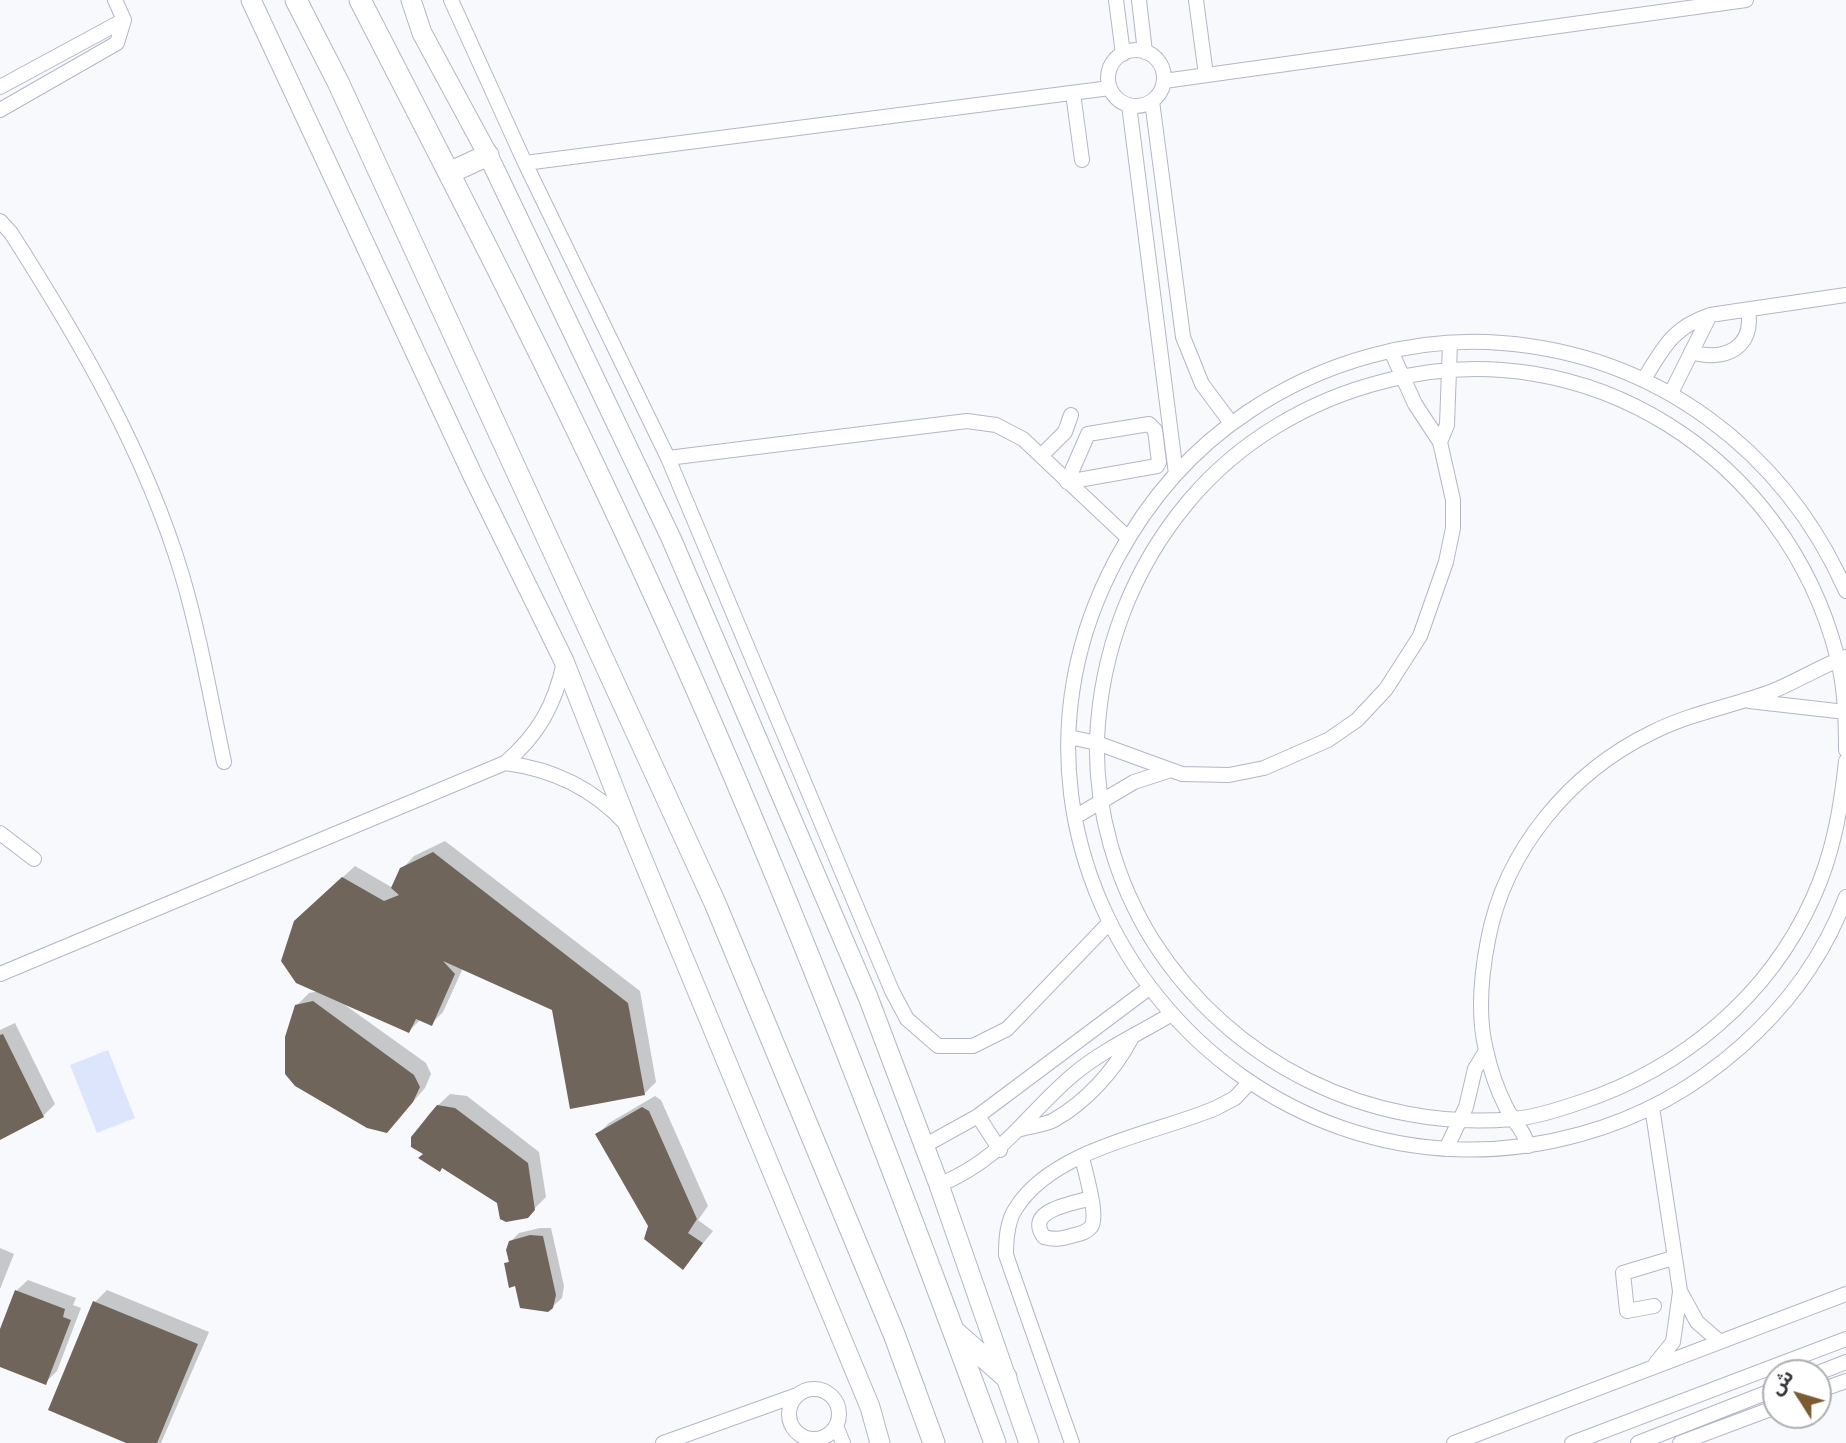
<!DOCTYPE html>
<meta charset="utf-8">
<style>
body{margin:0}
#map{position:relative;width:1846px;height:1443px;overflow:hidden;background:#f8f9fc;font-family:"Nunito Sans","Noto Sans Arabic",sans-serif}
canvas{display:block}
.north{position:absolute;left:1762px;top:1359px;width:70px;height:70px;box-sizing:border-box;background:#fff;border:2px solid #aeafb1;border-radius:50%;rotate:307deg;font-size:19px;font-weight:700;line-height:28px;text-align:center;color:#34363c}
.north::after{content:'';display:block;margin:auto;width:24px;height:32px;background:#7c5b32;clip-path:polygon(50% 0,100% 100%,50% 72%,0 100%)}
</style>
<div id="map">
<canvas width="1846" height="1443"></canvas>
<div class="north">ش</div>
</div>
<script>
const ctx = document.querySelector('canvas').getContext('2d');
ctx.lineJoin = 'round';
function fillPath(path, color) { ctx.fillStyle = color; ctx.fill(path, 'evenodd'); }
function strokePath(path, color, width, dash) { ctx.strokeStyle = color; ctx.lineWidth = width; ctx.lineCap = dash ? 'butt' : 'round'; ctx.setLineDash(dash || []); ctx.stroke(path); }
fillPath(new Path2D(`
 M 108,1050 L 135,1118 L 97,1133 L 70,1065 Z`), '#dce5fc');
fillPath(new Path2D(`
 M 445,841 L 640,991 L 656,1082 L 644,1094 L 554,1009 L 463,968 L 443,1012 L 431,1024 L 421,1019 L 409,1031 L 345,1005 L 426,1063 L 431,1074 L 425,1088 L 398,1119 L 297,1005 L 309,993 L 320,991 L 308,909 L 355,866 L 393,888 L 402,869 L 414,856 Z
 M 15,1023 L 55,1104 L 43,1116 L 0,1138 L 0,1030 Z
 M 450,1094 L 467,1096 L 539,1152 L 546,1197 L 527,1216 L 499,1202 L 425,1153 L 412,1138 L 429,1114 Z
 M 655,1096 L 661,1100 L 708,1206 L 698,1220 L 713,1231 L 683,1268 L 650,1226 L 597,1135 L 609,1123 Z
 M 540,1228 L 551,1228 L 564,1286 L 562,1298 L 552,1307 L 516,1284 L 506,1264 L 510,1260 L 510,1242 L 519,1233 Z
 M 0,1248 L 14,1254 L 0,1289 Z
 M 28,1280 L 76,1298 L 73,1305 L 81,1308 L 57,1371 L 45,1383 L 0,1366 L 0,1334 L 16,1291 Z
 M 107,1290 L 209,1332 L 161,1443 L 130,1443 L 95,1302 Z`), '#0003');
fillPath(new Path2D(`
 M 433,852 L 628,1003 L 645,1095 L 570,1109 L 552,1010 L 443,961 L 455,974 L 432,1026 L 416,1019 L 409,1033 L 296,983 L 281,961 L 294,921 L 342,877 L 384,901 L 399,895 L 391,888 L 400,868 Z
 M 313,1001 L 414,1075 L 420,1087 L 413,1102 L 387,1133 L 367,1128 L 295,1086 L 285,1074 L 285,1037 L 295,1005 Z
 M 3,1034 L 44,1117 L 0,1140 L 0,1035 Z
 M 437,1105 L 455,1108 L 528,1163 L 535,1210 L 528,1218 L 506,1222 L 500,1219 L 497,1203 L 442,1168 L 440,1172 L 418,1158 L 423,1154 L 411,1147 L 411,1137 Z
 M 642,1107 L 649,1111 L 697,1219 L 688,1233 L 703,1243 L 683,1270 L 644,1239 L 648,1226 L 595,1134 Z
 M 530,1235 L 543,1236 L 556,1295 L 553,1308 L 548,1312 L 520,1308 L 515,1286 L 509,1288 L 504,1263 L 509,1262 L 506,1250 L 509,1241 Z
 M 15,1290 L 65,1309 L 63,1317 L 71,1320 L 46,1385 L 0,1367 L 0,1329 Z
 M 93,1301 L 198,1344 L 157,1443 L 126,1443 L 48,1410 Z`), '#6f655a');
const minor = new Path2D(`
 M 451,0 L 525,163 L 668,458 L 892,991 L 907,1019 L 938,1046 L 973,1046 L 1007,1029 L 1109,923
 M 1116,0 L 1123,54
 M 1139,0 L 1145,52
 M 1196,0 L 1206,75
 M1108 78a28 28 0 1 1 56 0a28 28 0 1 1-56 0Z
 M 1164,81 L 1746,0
 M 0,87 L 124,20
 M 1073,93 L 1082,160
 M 1152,101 L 1183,337 L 1202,384 L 1231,423
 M 1129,105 L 1176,474
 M 0,110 L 117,43 L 124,20 L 115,0
 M 525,163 L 1110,88
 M 0,221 L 11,233 C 80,341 145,452 182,575 C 200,636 211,700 224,762
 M 1691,352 C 1724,362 1755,348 1748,310
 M 1644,379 C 1664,347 1672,328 1710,315 L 1846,295
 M 1671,393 L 1710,315
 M 1149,424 L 1155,430 L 1159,462 L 1157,466 L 1067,482 L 1088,434 Z
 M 1440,442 L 1447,425 L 1450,343
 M 1042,455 L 1065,432 L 1071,415
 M 668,458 L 967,421 L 996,425 L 1023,439 L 1128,538
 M 1846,591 C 1784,451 1657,355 1502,343 C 1413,336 1322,362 1248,412 C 1192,449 1148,500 1116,560 C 950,871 1243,1229 1581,1134 C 1698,1102 1803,1011 1846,897
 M 1749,701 L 1846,712
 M 1069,737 L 1097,743 L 1182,774 L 1229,775 L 1264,768 L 1328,740 L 1357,720 L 1386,689 L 1420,636 L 1446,562 L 1453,528 L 1453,500 L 1440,442 L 1415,404 L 1391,351
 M 1846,750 C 1846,718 1845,687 1837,656 C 1786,458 1587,328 1385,381 C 1309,400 1239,441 1188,502 C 1132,569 1101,651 1097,739 C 1095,809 1116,882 1153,941 C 1230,1062 1369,1132 1513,1119 C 1536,1117 1560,1109 1581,1102 C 1683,1068 1769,996 1813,898 C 1833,854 1841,809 1846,761
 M 505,763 C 553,769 593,788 626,824
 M 1075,817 L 1134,782 L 1171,770
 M 0,833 L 34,859
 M 0,974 L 505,763 C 538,735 555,705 564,662
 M 1652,1107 L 1680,1291 L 1697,1322 L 1720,1342
 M 978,1116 L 1000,1150
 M 1021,1129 C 1032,1126 1045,1125 1054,1120 C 1086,1102 1114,1071 1131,1039
 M 924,1146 L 978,1116 L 1149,988
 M 1528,1146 C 1524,1129 1512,1121 1505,1105 C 1497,1089 1490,1068 1486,1050 C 1477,1014 1481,976 1488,940 C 1505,850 1570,772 1653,732 C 1691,713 1733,706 1773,691 C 1797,681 1820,667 1845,657
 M 1446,1149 L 1466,1107 L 1475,1069 L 1486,1051
 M 1082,1157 C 1085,1172 1099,1216 1091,1227 C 1086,1233 1078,1234 1071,1236 C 1061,1239 1054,1240 1044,1237 C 1024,1210 1072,1204 1091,1198
 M 939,1185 C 1005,1157 1023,1117 1074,1074 C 1103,1050 1138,1034 1170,1015
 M 1654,1306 L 1627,1311 L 1623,1273 L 1673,1258
 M 1656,1363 L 1673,1342 L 1680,1292
 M 1818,1373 L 1846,1362
 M789 1414a25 25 0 1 1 50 0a25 25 0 1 1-50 0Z
 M 1818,1391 L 1846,1381
 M 836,1426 L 843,1443
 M 663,1443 L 797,1395
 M 1072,1443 L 1006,1255 C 1006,1239 1007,1221 1016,1208 C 1054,1148 1155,1134 1216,1108 L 1235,1098 L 1249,1083
 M 1454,1443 L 1846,1294
 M 1572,1443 L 1846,1339
 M 1638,1443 L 1776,1389
 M 1680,1443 L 1776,1407`);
const tertiary = new Path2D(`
 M 251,0 L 474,478 L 564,661 L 630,829 L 870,1407 L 880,1443
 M 411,0 L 422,33 L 488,155 L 671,538 L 868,997 L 939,1185 L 1029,1443`);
const secondary = new Path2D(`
 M 296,0 L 338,82 L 715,903 L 894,1334 L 934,1443
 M 360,0 C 457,188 554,376 642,568 C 774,854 886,1148 995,1443
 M 449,173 L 488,155
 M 955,1332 L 1006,1377`);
strokePath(minor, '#b2b7c6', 16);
strokePath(tertiary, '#b2b7c6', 21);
strokePath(secondary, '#b2b7c6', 23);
strokePath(minor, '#fff', 14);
strokePath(tertiary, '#fff', 19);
strokePath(secondary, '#fff', 21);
</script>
